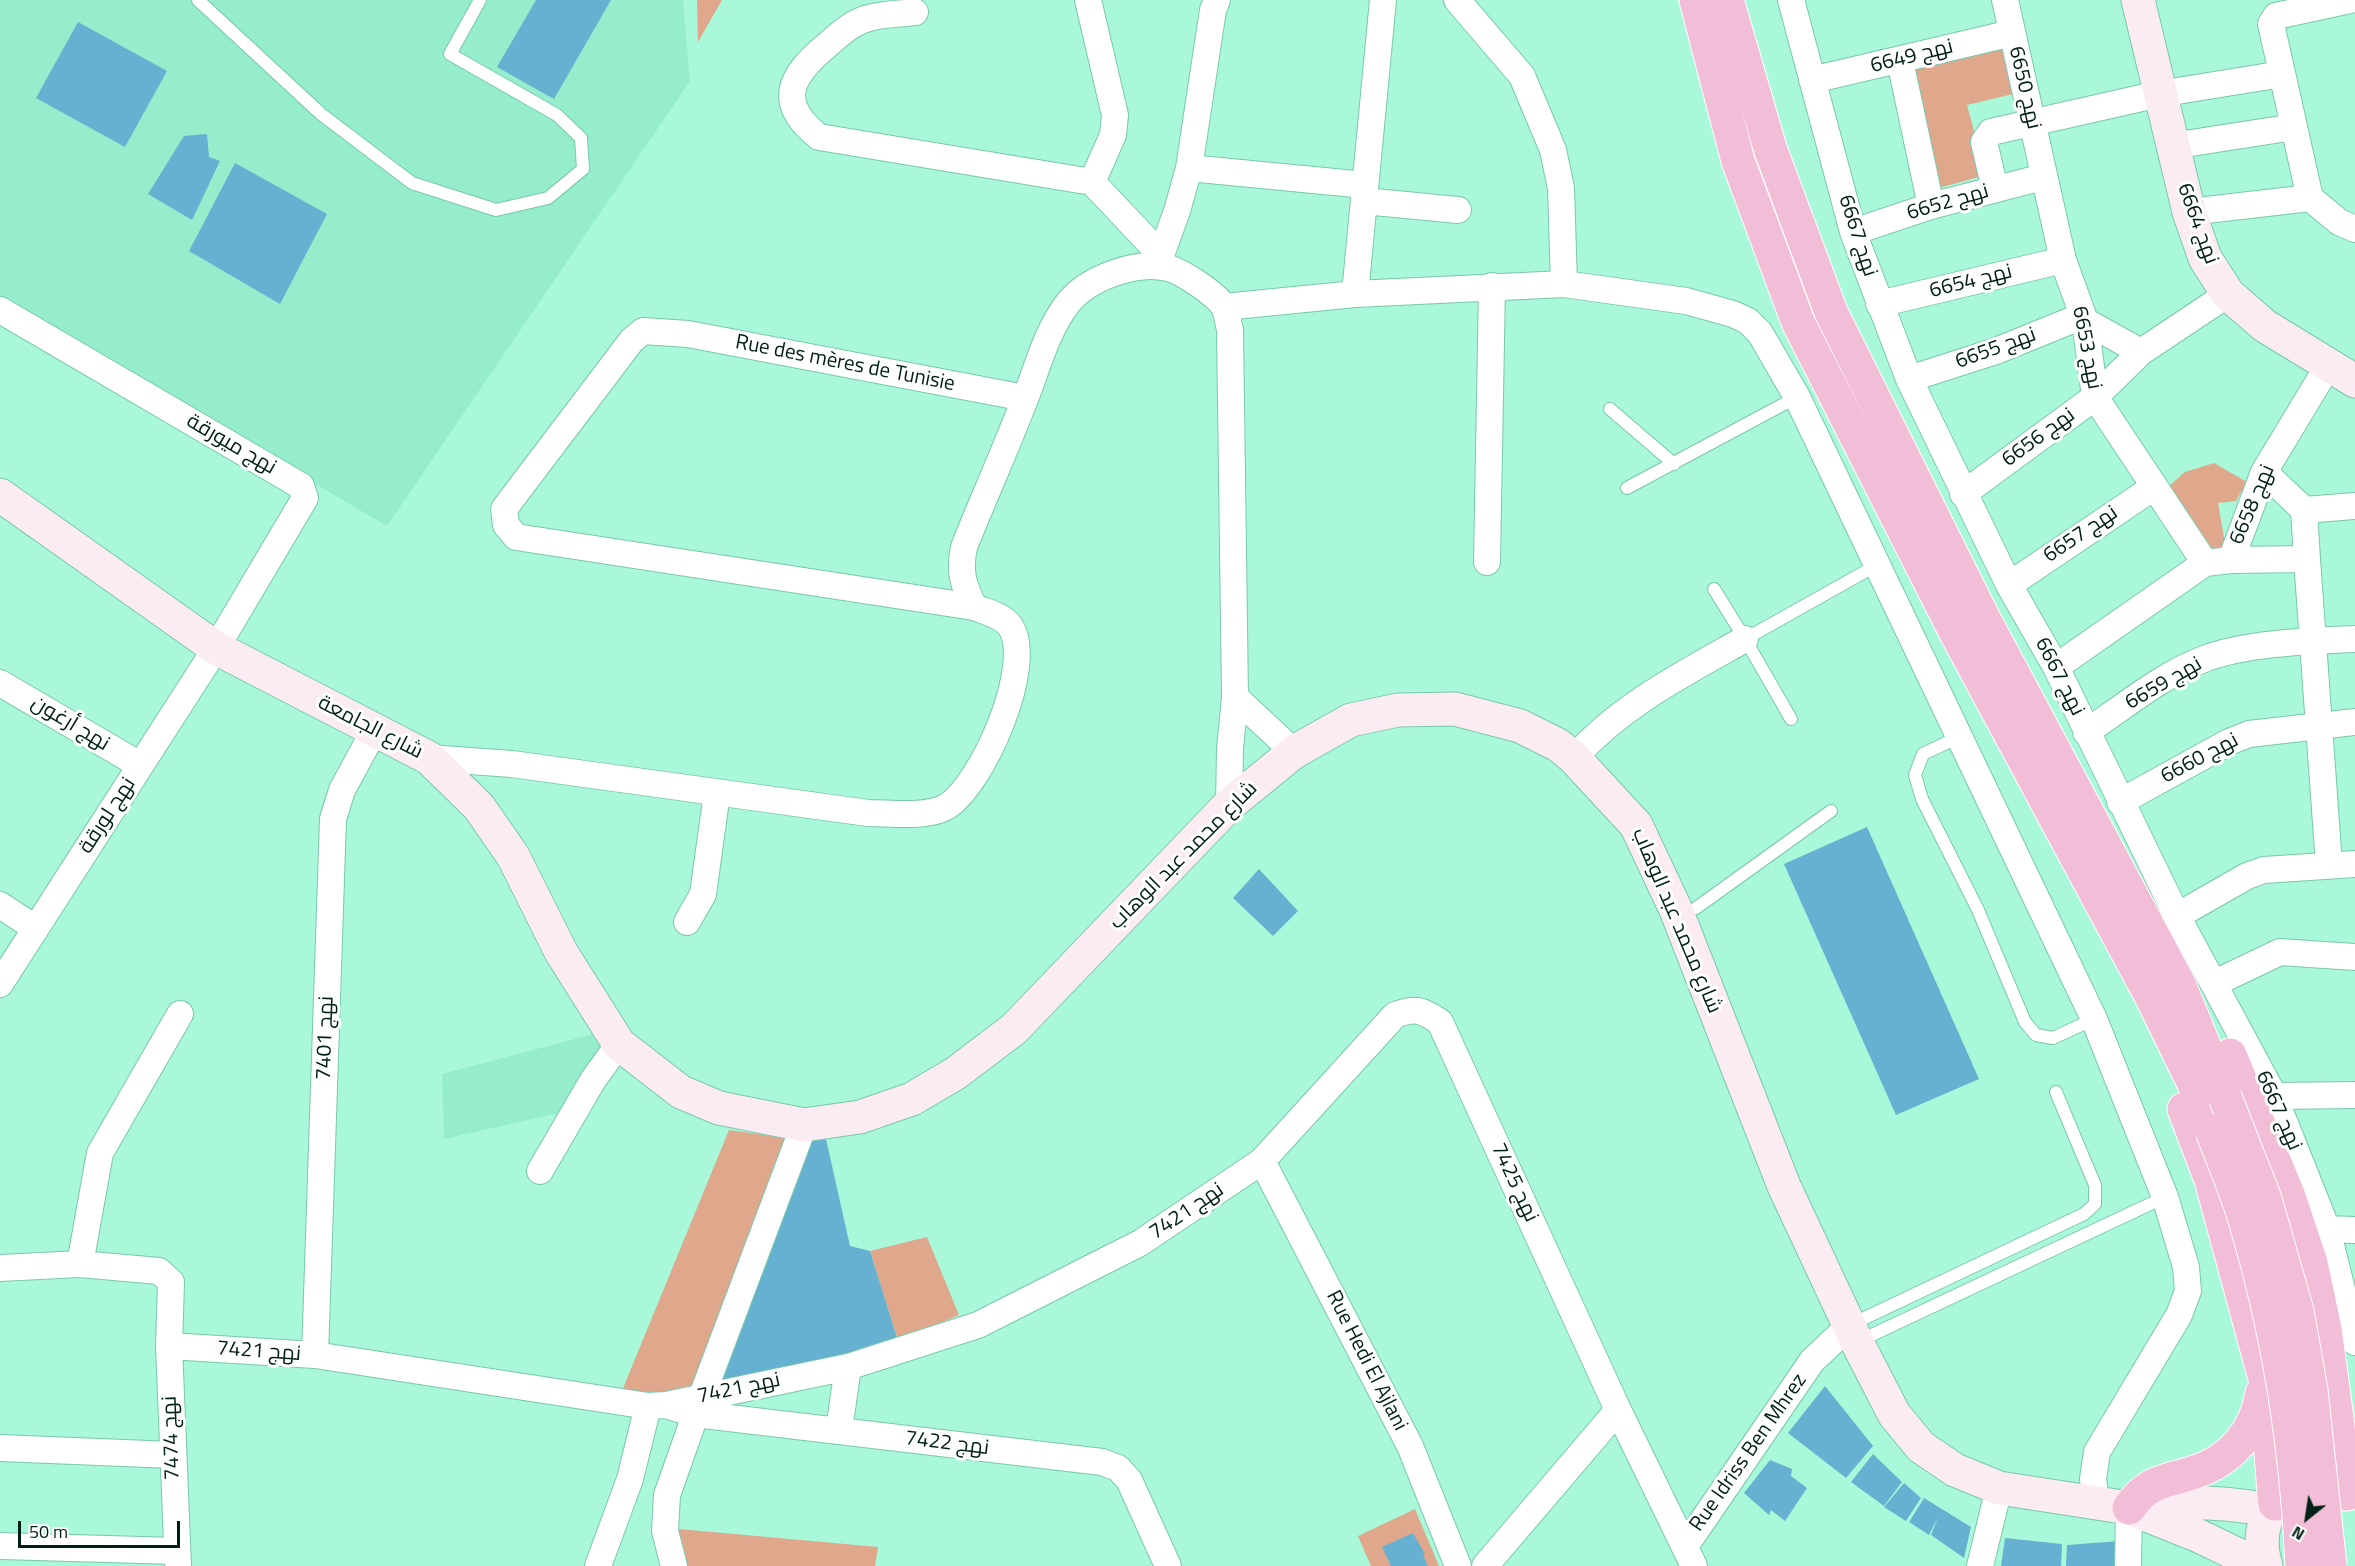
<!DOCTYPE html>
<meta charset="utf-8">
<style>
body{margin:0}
#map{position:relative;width:2355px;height:1566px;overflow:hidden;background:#a9f8d9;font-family:"Titillium Web",sans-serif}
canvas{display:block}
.north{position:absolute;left:2277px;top:1488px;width:60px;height:60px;-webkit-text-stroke:4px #fff;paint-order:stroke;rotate:210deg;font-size:16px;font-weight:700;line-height:24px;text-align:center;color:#002016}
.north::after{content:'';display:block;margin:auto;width:21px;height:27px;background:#002016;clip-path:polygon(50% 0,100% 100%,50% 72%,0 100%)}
.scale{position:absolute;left:18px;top:1521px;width:162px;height:27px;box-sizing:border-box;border:3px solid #002016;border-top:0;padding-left:8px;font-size:18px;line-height:21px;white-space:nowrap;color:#002016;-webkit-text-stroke:4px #fff;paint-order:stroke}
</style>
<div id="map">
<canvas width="2355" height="1566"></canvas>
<div class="north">N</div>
<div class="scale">50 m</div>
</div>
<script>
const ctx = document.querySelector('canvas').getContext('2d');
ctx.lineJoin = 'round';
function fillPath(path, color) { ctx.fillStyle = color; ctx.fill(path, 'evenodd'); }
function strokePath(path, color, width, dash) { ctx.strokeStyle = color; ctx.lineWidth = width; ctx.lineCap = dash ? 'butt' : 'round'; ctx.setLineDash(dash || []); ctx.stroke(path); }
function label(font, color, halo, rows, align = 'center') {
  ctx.font = font + ' "Titillium Web",Cairo,sans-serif'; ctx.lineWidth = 6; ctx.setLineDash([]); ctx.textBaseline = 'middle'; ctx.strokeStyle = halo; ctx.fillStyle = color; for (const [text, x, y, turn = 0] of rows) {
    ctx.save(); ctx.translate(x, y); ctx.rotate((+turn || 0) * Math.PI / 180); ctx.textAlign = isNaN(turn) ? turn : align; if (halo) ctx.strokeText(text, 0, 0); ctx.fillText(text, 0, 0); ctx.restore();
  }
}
fillPath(new Path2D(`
 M 0,0 L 683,0 L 690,81 L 387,526 L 0,299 Z
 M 597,1033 L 610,1054 L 577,1109 L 444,1139 L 442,1074 Z`), '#95edcc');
fillPath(new Path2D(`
 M 697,0 L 722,0 L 698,42 Z
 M 2003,45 L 2013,94 L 1967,105 L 1986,175 L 1939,188 L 1913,68 Z
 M 2214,463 L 2247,482 L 2236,501 L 2218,503 L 2226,549 L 2209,551 L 2168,487 L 2185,472 Z
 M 729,1130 L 801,1140 L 707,1389 L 619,1398 Z
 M 927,1237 L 959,1315 L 898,1341 L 870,1251 Z
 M 1415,1509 L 1439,1566 L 1371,1566 L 1358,1536 Z
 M 668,1528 L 878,1547 L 875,1566 L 678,1566 Z`), '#dfa88d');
fillPath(new Path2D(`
 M 536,0 L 611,0 L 554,99 L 497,67 Z
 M 78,22 L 167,71 L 125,147 L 36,98 Z
 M 207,134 L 209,157 L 220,161 L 192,220 L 148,194 L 184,136 Z
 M 235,163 L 327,214 L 280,304 L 189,251 Z
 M 1867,827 L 1979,1079 L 1896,1115 L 1784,864 Z
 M 1259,869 L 1298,911 L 1273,936 L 1233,898 Z
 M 826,1139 L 850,1246 L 870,1251 L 898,1341 L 844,1360 L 707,1389 L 801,1140 Z
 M 1825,1386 L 1873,1446 L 1846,1478 L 1788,1433 Z
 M 1873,1454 L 1902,1482 L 1884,1506 L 1851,1482 Z
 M 1770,1460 L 1792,1469 L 1791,1476 L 1807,1488 L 1785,1521 L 1771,1510 L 1769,1515 L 1744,1493 Z
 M 1904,1483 L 1921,1498 L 1906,1521 L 1884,1507 Z
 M 1924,1498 L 1971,1527 L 1964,1558 L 1931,1535 L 1938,1517 L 1929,1535 L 1909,1522 Z
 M 1413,1533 L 1425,1554 L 1423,1555 L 1428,1566 L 1391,1566 L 1382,1547 Z
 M 2005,1538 L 2062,1544 L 2061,1566 L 2001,1566 Z
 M 2120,1541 L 2115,1566 L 2066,1566 L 2067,1545 Z`), '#66b1d2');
const lane = new Path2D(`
 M 198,0 L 321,114 L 412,183 L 496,210 L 548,198 L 583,169 L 581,138 L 557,115 L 450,54 L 480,0
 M 1610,409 L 1674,464
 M 1627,488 L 1797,397
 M 1714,589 L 1745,639
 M 1791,719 L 1745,639 L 1877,565
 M 1959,737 L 1923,754 L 1915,775 L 1922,799 L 1978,910 L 2025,1022 L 2036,1035 L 2053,1038 L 2094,1019
 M 1696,908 L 1831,811
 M 1850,1325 L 2084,1214 L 2095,1204 L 2095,1185 L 2056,1092
 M 1859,1341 L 2165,1197`);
const street = new Path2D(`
 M 1088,0 L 1115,115 L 1113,135 L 1092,182
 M 1457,0 L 1522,76 L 1553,150 L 1561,188 L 1564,284
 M 1791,0 L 1853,232 L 1909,379 L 2009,585 L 2056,667 L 2177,916 L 2274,1096 L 2327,1229 L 2355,1342
 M 2005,0 L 2063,260 L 2085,321 L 2095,397 L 2205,563
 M 2350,0 L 2276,16 L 2271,24 L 2310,198 L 2339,222 L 2355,229
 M 915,12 C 900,14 883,14 869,18 C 852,22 839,35 826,46 C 789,77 776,103 819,137 L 1092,182 L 1161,255 L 1165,267
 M 1900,61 L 1931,206
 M 1812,80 L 2012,33
 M 2172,146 L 2294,127
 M 1189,168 L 1365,185
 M 1995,189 L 1984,142 L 1991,132 L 2159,94 L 2282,74
 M 1364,201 L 1458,210
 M 2189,212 L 2310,198
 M 1853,232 L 1931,206 L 2043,177
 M 1161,255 L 1177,211 L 1189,168 L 1213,10 L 1217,0
 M 1355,294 L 1383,0
 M 1879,304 L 2063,260
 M 1224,307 L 1355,294 L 1564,284 L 1686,301 L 1733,314 L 1748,321 L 1760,333 L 1797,397 L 2094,1019 L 2165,1197 L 2186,1267 L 2188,1291 L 2179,1315 L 2097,1452 L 2093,1479 L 2096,1502
 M 0,310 L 301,486 L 305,498 L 216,648 L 0,984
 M 2085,321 L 2141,352
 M 1909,379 L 1996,351 L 2082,316
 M 2264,472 L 2304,510
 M 1963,494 L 2095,397 L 2141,352 L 2228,294
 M 2307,559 L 2329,865
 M 2231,560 L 2264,472 L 2328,366
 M 1487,562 L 1492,286
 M 2009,585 L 2154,487
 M 974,607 L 516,537 L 506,525 L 504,509 L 632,340 L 643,331 L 688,334 L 1025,398
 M 2056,667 L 2205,563 L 2231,560 L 2307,559 L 2304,510 L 2355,506
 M 0,683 L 140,765
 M 1235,697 L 1294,752
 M 2086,732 C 2124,707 2162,675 2204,659 C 2246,643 2310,641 2355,639
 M 429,758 L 512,764 L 868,813 C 891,813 925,818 946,807 C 982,786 1036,663 1010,626 C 1002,615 986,612 974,607 C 963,585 959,571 964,547 C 984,497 1006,448 1025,399 C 1038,366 1046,332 1068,303 C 1088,278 1137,260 1168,268 C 1183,272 1216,294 1224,307 C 1227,313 1228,323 1230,329 L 1235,697 L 1230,749 L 1229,805
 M 1574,758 C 1621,705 1685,673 1745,639
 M 2120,802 L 2229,742 L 2249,734 L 2355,722
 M 0,905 L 35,928
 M 2177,916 L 2247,876 L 2264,870 L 2355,864
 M 687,922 L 703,894 L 717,793
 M 2215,983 L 2280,952 L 2355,957
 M 2274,1096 L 2355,1095
 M 1262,1161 L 1410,1446 L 1458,1566
 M 540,1171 L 593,1080 L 619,1044
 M 2327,1229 L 2355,1230
 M 80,1264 L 100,1153 L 180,1014
 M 0,1268 L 80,1264 L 159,1271 L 171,1282 L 169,1346 L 178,1566
 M 169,1346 L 315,1355 L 648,1406 L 666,1405 L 848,1367 L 978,1325 L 1140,1243 L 1262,1161 L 1395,1015 C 1416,1007 1422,1010 1440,1022 L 1618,1410 L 1694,1566
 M 315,1355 L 333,819 L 342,790 L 374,731
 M 669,1406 L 695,1414 L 1102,1462 L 1118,1468 L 1129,1480 L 1168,1566
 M 839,1430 L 848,1367
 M 0,1448 L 173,1455
 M 1686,1545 L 1812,1361 L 1849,1326
 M 0,1546 L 177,1551
 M 598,1566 L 630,1479 L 648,1406
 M 674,1566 L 665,1531 L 667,1495 L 702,1396 L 804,1125
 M 1485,1566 L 1618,1410
 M 1980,1566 L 1999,1488
 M 2128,1566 L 2129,1508`);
const secondary = new Path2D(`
 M 2138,0 L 2189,212 L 2205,258 L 2228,294 L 2265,326 L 2355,381
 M 0,495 L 216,648 L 429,758 L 479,807 L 513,856 L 561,952 L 619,1044 L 681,1092 L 719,1108 L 804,1125 L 860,1117 L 912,1099 L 956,1073 L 1014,1029 L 1229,805 L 1294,752 L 1351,720 L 1398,710 L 1455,709 L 1520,726 L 1558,745 L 1574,758 L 1636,825 L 1676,910 L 1784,1186 L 1857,1342 L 1894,1414 L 1921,1447 L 1955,1470 L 1999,1488 L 2129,1508 L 2199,1536 L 2261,1566
 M 2134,1507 C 2180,1499 2224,1502 2270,1510
 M 2266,1566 C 2256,1534 2265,1503 2298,1488`);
const highway = new Path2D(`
 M 1696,0 L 1738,161 L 1798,322 L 1958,637 L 2151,996 L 2194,1084 L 2212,1131
 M 1727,0 L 1770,148 L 1831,312 L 1984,619 L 2179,984 L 2225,1097
 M 2230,1055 L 2288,1194 L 2311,1263 L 2325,1329 L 2347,1494
 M 2184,1109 L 2211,1180 L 2265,1379 L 2275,1504
 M 2129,1508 C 2148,1481 2163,1482 2192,1473 C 2230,1462 2256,1432 2262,1393`);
strokePath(lane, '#7ac8ab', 14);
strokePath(street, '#7ac8ab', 28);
strokePath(secondary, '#7ac8ab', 35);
strokePath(highway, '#fff', 35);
strokePath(lane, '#fff', 12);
strokePath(street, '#fff', 26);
strokePath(secondary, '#fbebf3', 33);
strokePath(highway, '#f2bdd7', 33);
const highwayBridge = new Path2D(`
 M 2225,1097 L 2265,1199 L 2297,1311 L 2311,1390 L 2330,1566
 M 2212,1131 C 2223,1160 2236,1190 2245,1220 C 2279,1333 2297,1449 2302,1566`);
strokePath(highwayBridge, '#fff', 35, []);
strokePath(highwayBridge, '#f2bdd7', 33);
label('21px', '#002016', '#fff', [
 ["نهج 6649",1912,57,-14],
 ["نهج 6650",2024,88,77],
 ["نهج 6652",1948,203,-16],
 ["نهج 6664",2197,224,70],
 ["نهج 6667",1857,236,72],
 ["نهج 6654",1971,282,-14],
 ["نهج 6653",2086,348,79],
 ["نهج 6655",1996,349,-20],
 ["Rue des mères de Tunisie",845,364,11],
 ["نهج 6656",2039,438,-36],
 ["نهج ميورقة",231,445,30],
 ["نهج 6658",2253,505,-67],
 ["نهج 6657",2081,535,-34],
 ["نهج 6667",2059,677,63],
 ["نهج 6659",2164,684,-30],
 ["نهج أرغون",70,724,31],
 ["شارع الجامعة",370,728,27],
 ["نهج 6660",2200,759,-28],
 ["نهج لورقة",108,816,-57],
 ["شارع محمد عبد الوهاب",1184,856,-45],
 ["شارع محمد عبد الوهاب",1676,921,67],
 ["نهج 7401",326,1038,-88],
 ["نهج 6667",2278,1111,66],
 ["نهج 7425",1514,1183,65],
 ["نهج 7421",1187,1212,-34],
 ["نهج 7421",259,1352,4],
 ["Rue Hedi El Ajlani",1366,1361,63],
 ["نهج 7421",739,1389,-12],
 ["نهج 7474",172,1438,-92],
 ["نهج 7422",947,1444,7],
 ["Rue Idriss Ben Mhrez",1749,1453,-55]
]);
</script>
